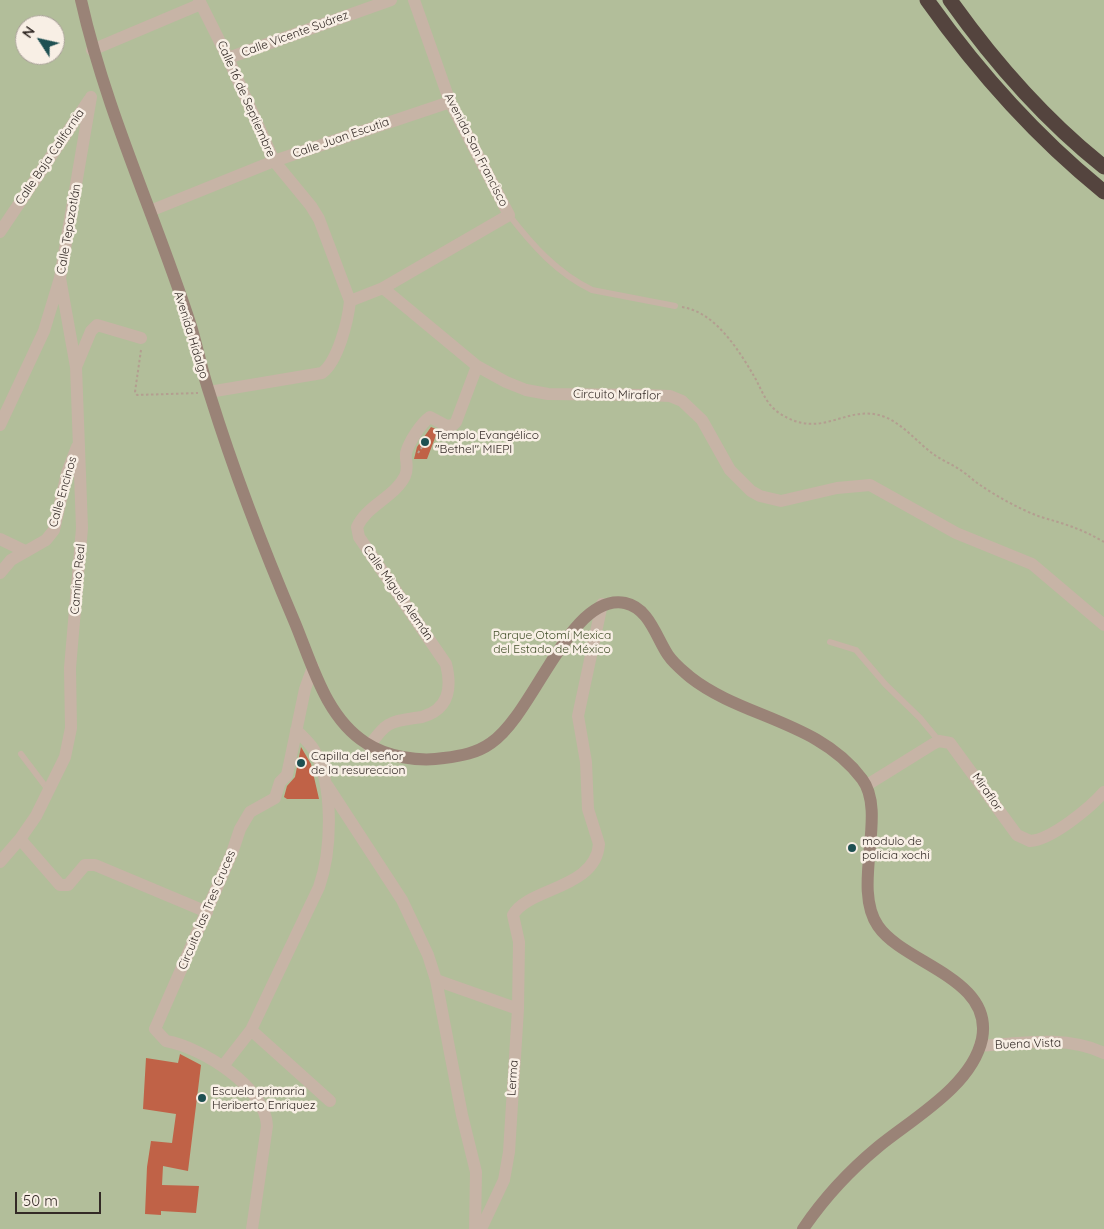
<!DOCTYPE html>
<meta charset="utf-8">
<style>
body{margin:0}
#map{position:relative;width:1104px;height:1229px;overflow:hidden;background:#f0e5d9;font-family:Quicksand,sans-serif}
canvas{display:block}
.north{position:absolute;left:15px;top:15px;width:50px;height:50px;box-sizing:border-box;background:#f8efe5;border:1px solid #a9a099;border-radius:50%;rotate:305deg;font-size:14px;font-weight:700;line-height:20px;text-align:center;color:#332a26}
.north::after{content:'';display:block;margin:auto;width:18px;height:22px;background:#1e5052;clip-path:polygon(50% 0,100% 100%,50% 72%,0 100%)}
.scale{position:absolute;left:15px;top:1192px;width:86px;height:22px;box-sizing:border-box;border:2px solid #332a26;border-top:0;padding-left:6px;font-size:15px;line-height:18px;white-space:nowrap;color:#332a26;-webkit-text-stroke:4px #f8efe5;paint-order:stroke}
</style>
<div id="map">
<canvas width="1104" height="1229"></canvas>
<div class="north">N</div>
<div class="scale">50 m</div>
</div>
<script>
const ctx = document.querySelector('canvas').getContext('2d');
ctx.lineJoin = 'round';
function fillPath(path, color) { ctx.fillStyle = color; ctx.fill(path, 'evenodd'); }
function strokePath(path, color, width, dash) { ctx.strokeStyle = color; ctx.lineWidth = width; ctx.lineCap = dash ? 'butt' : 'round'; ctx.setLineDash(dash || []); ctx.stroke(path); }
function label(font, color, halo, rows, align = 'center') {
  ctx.font = font + ' Quicksand,sans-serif'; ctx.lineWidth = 5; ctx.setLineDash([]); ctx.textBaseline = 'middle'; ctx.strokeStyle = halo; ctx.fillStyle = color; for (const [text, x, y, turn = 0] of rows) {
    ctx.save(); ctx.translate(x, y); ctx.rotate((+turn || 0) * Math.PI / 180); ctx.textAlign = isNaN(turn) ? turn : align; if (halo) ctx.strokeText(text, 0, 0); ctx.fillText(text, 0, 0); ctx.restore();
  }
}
fillPath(new Path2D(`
 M 0,0 L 1104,0 L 1104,1229 L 0,1229 ZM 25,25 L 55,25 L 55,55 L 25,55 Z`), '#b2be9a');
fillPath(new Path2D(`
 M 431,427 L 438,430 L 427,459 L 414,459 L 417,447 Z
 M 301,747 L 311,764 L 319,799 L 287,799 L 284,797 L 287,786 L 295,777 Z
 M 180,1054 L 201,1065 L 188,1171 L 163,1166 L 162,1185 L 199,1186 L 196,1213 L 161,1211 L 161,1215 L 145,1214 L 147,1167 L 151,1141 L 172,1143 L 176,1114 L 143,1109 L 146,1058 L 178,1063 Z`), '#c06247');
strokePath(new Path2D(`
 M 682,307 C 715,312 738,349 754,376 C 762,390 765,403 779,413 C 823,442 846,402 885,417 C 904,425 917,442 933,454 C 942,460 953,465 962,471 C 969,476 974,481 980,485 C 998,497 1021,510 1041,517 C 1065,524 1082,529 1104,542
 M 141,350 L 135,392 L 137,395 L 198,393
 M 418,453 L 424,444`), '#b39e90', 2, [2.5, 2.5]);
strokePath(new Path2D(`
 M 509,215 C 533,246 557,273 592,290 L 675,306
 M 830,642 L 856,650 L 885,684 L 920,718 L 939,741
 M 21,754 L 49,791`), '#c7b4a6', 6);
strokePath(new Path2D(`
 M 199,0 L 228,58 L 274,161 L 311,206 L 319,219 L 350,301
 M 92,50 L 201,4
 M 228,58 L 391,0
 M 150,211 L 274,161 L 450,102
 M 0,232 L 89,100
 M 383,288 L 477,366 L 506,382 L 526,390 L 548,394 L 646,395 L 670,396 L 682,401 L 702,420 L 730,470 L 751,491 L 760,496 L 781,501 L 837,488 L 870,485 L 956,533 L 1032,564 L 1104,625
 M 76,367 L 91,331 L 97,325 L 141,338
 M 209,392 L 322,373 C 338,361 348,321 350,301 L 383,288 L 509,215 L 450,102 L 414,0
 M 0,425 L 44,331 L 60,278 L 91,97
 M 0,539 L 25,551
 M 0,573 L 11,560 L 46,540 L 54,530 L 67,473 L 77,447
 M 369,746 C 375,739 380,730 388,725 C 398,719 411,719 422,717 C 449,709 452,688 446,664 L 359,537 L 357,527 C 367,505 395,497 405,476 C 409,468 405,460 406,453 C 409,442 421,423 430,417 L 447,426 L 453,425 L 456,422 L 477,366
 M 327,785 L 402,900 L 428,955 L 436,980 L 462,1115 L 476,1172 L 475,1229
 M 867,785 L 933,744 L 939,741 L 950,743 L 1017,835 L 1030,841 C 1051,840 1090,808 1104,792
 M 20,839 L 60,885 L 68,885 L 85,865 L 95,865 L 207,912
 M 0,862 L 20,839 L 36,816 L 65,757 L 71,728 L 70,668 L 82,528 L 76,367 L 60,278
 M 436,980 L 518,1009 L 509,1152 L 504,1180 L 481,1229
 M 518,1009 L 519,942 L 513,915 C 527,888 596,889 599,844 L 588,809 L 586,762 L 578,716 L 602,604
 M 251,1030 L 330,1101
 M 980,1046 C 1021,1043 1066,1035 1104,1053
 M 223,1066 L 251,1030 L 319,887 C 332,850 334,785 314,750 C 310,743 302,736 296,730
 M 252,1229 L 267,1126 C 266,1087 201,1047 166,1041 L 155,1029 L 232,853 L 240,829 L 250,812 L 275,798 L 280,782 L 287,775 L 305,689 L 313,667`), '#c7b4a6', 12);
strokePath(new Path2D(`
 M 81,0 C 106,112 156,217 191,326 C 198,349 202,372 210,395 C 234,472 263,548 295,623 C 312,664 326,718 366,743 C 387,757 419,762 444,758 C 461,756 477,753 491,743 C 535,713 570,592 625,603 C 649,608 656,637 668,655 C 674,664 682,670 690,677 C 742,718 819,721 862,779 C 888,813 851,887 878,926 C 904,964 994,978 982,1039 C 972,1086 912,1119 878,1147 C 849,1171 824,1198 803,1229`), '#9a8377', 12);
strokePath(new Path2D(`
 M 927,0 C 978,72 1035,136 1104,192
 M 950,0 C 994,62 1045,120 1104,167`), '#54443e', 15);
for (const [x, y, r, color] of [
 [425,442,5,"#1e5052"],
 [301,763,5,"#1e5052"],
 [852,848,5,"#1e5052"],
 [202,1098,5,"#1e5052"]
]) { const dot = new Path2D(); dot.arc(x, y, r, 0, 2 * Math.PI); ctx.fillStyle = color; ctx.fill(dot); strokePath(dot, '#f8efe5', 2); }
label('12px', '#332a26', '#f8efe5', [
 ["Calle Vicente Suárez",295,34,-20],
 ["Calle 16 de Septiembre",246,99,66],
 ["Calle Juan Escutia",341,138,-19],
 ["Avenida San Francisco",476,150,63],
 ["Calle Baja California",50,157,-56],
 ["Calle Tepozotlán",69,229,-80],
 ["Avenida Hidalgo",191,335,73],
 ["Circuito Miraflor",617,395,1],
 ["Calle Encinos",63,492,-74],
 ["Camino Real",78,579,-85],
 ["Calle Miguel Alemán",398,593,55],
 ["Miraflor",987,792,55],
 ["Circuito las Tres Cruces",207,910,-67],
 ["Buena Vista",1028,1044,-2],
 ["Lerma",513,1078,-86]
]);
label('12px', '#332a26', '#f8efe5', [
 ["Templo Evangélico",435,435],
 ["\"Bethel\" MIEPI",435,449],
 ["Capilla del señor",311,756],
 ["de la resureccion",311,770],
 ["modulo de",862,841],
 ["policia xochi",862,855],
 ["Escuela primaria",212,1091],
 ["Heriberto Enriquez",212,1105]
], 'left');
label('12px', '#43502b', '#f8efe5', [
 ["Parque Otomí Mexica",552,635],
 ["del Estado de México",552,649]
]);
</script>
